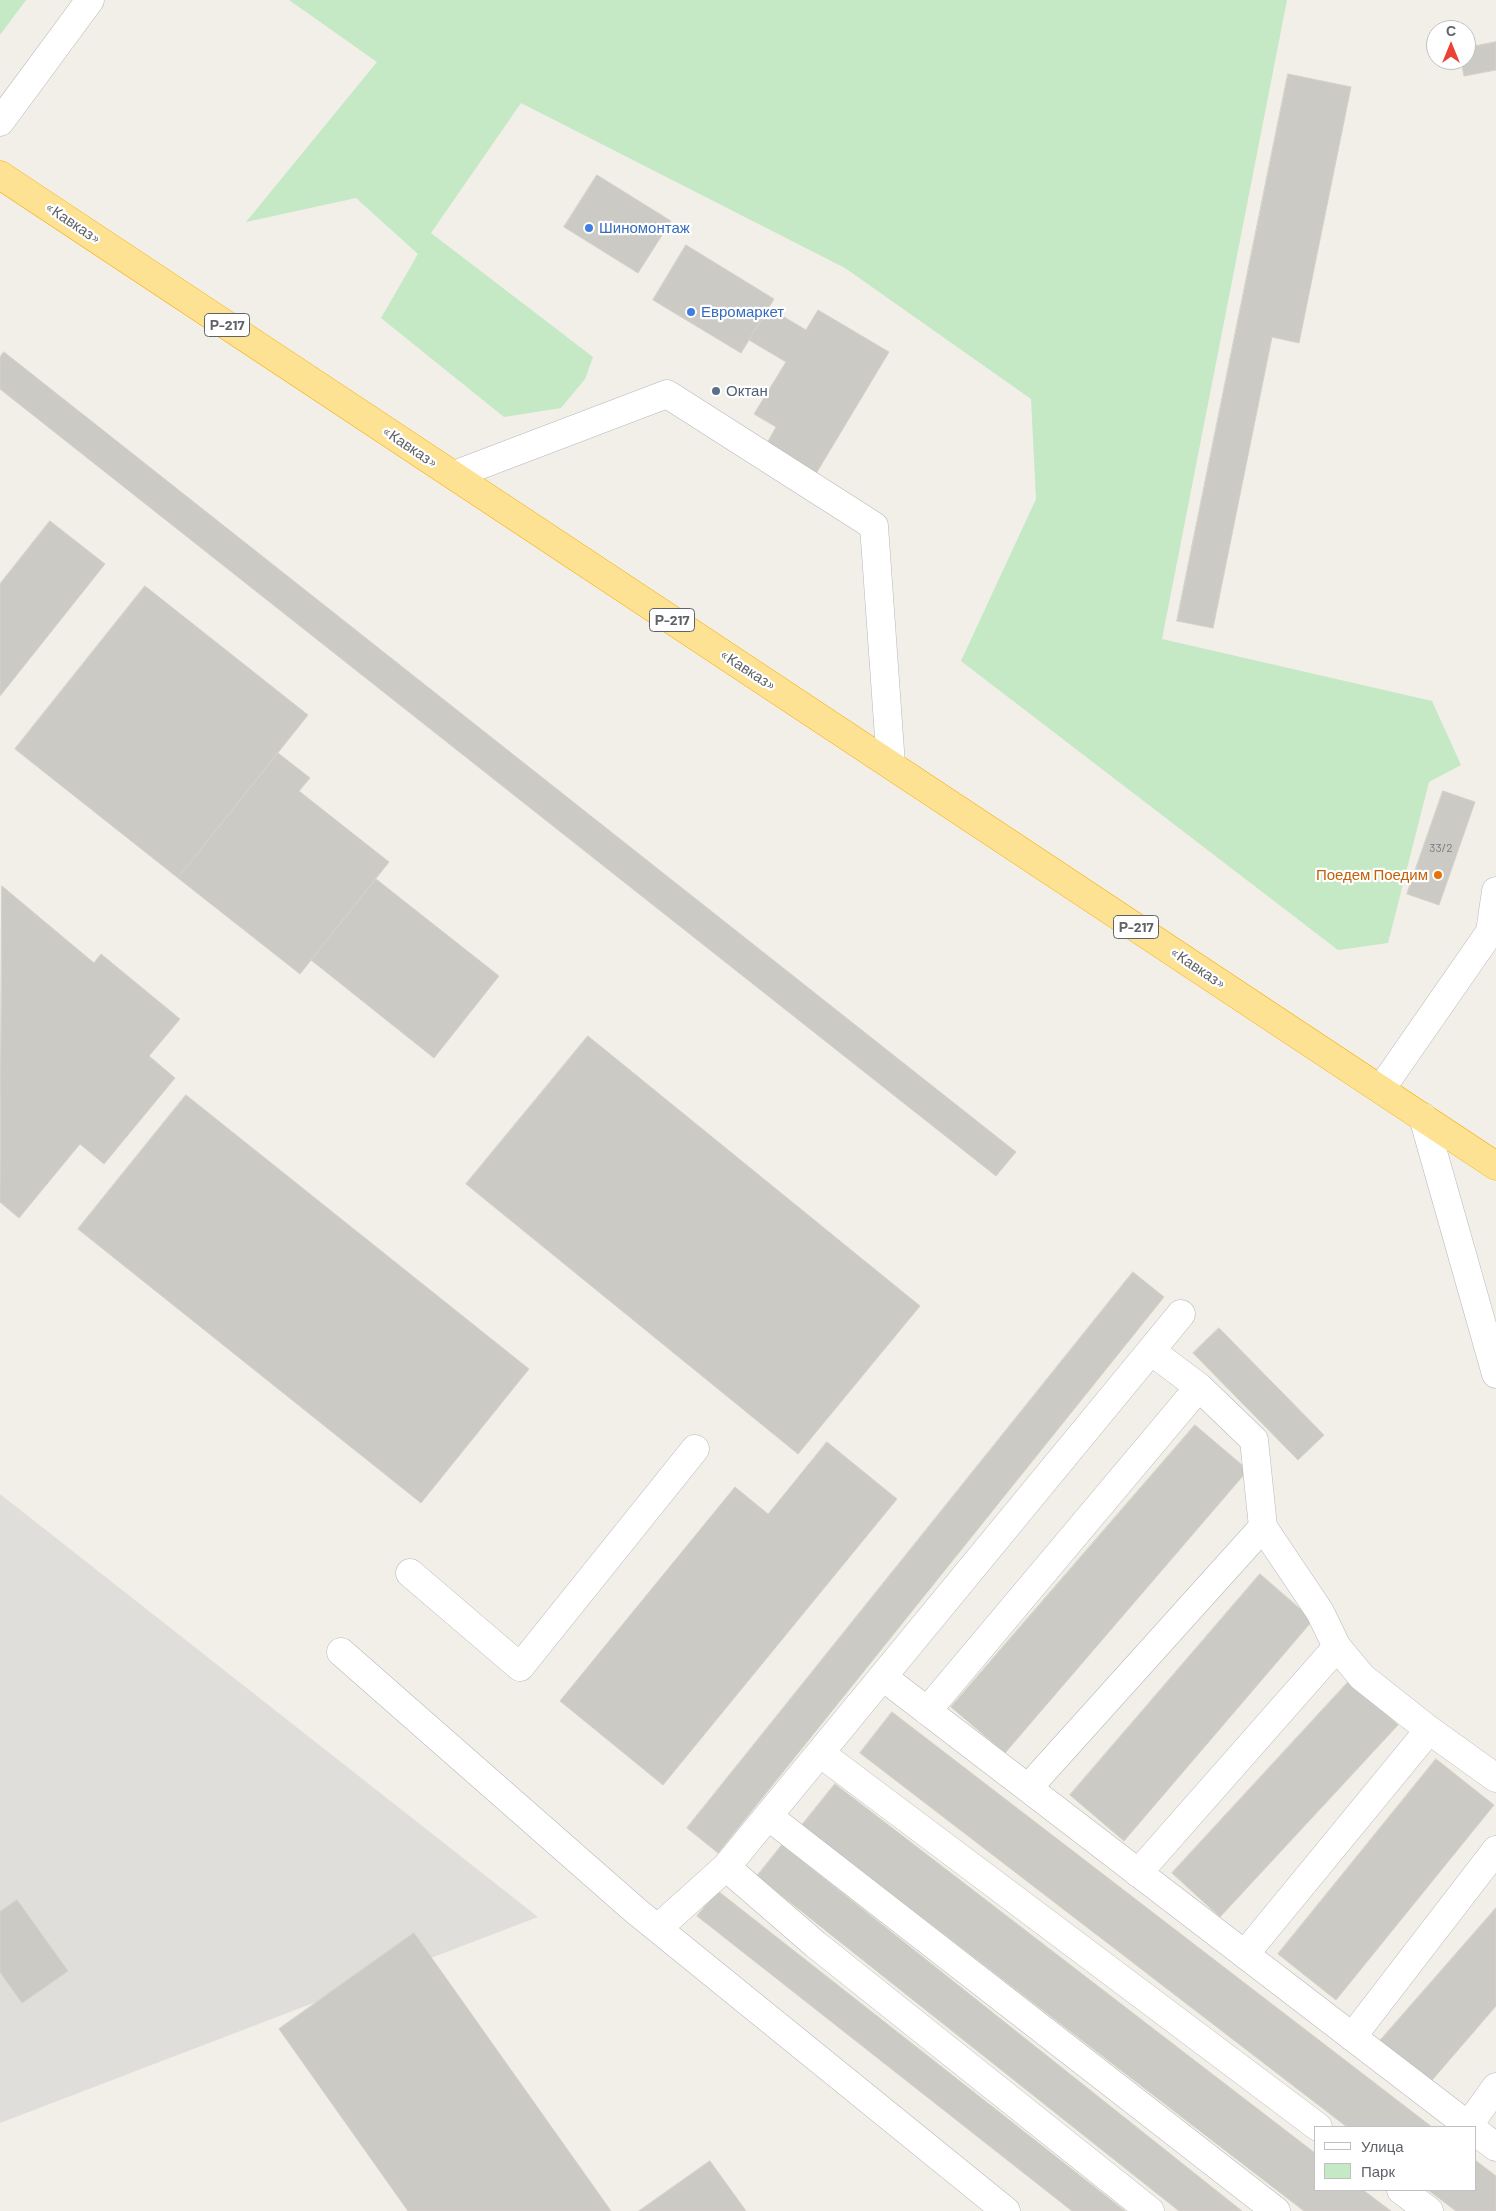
<!DOCTYPE html>
<meta charset="utf-8">
<style>
body{margin:0}
#map{position:relative;width:1496px;height:2211px;overflow:hidden;background:#f1efe8;font-family:Barlow,sans-serif}
canvas{display:block}
.legend{position:absolute;left:1314px;top:2126px;width:162px;height:65px;box-sizing:border-box;background:#fff;border:1px solid #bfc1c3;margin:0;padding:6px 9px;list-style:none;font-size:15px;color:#5f6368}
.legend li{display:flex;align-items:center;gap:10px;height:25px}
.legend b{width:25px;border:1px solid #bfc1c3}
.north{position:absolute;left:1426px;top:20px;width:50px;height:50px;box-sizing:border-box;background:#fff;border:1px solid #bfc1c3;border-radius:50%;rotate:0deg;font-size:14px;font-weight:700;line-height:20px;text-align:center;color:#5f6368}
.north::after{content:'';display:block;margin:auto;width:18px;height:22px;background:#ea4335;clip-path:polygon(50% 0,100% 100%,50% 72%,0 100%)}
</style>
<div id="map">
<canvas width="1496" height="2211"></canvas>
<ul class="legend">
<li><b style="height:6px;background:#fff"></b>Улица</li>
<li><b style="height:14px;background:#c5e8c5"></b>Парк</li>
</ul>
<div class="north">С</div>
</div>
<script>
const ctx = document.querySelector('canvas').getContext('2d');
ctx.lineJoin = 'round';
function fillPath(path, color) { ctx.fillStyle = color; ctx.fill(path, 'evenodd'); }
function strokePath(path, color, width, dash) { ctx.strokeStyle = color; ctx.lineWidth = width; ctx.lineCap = dash ? 'butt' : 'round'; ctx.setLineDash(dash || []); ctx.stroke(path); }
function label(font, color, halo, rows, align = 'center') {
  ctx.font = font + ' Barlow,sans-serif'; ctx.lineWidth = 4.5; ctx.setLineDash([]); ctx.textBaseline = 'middle'; ctx.strokeStyle = halo; ctx.fillStyle = color; for (const [text, x, y, turn = 0] of rows) {
    ctx.save(); ctx.translate(x, y); ctx.rotate((+turn || 0) * Math.PI / 180); ctx.textAlign = isNaN(turn) ? turn : align; if (halo) ctx.strokeText(text, 0, 0); ctx.fillText(text, 0, 0); ctx.restore();
  }
}
fillPath(new Path2D(`
 M 0,1494 L 538,1917 L 0,2123 Z`), '#e0deda');
fillPath(new Path2D(`
 M 0,0 L 26,0 L 0,35 Z
 M 289,0 L 1287,0 L 1162,639 L 1432,701 L 1461,765 L 1429,782 L 1388,943 L 1338,950 L 961,661 L 1036,499 L 1031,399 L 845,268 L 521,103 L 431,233 L 593,357 L 585,379 L 561,408 L 504,417 L 381,318 L 418,254 L 356,198 L 246,222 L 377,62 Z`), '#c5e8c5');
const building = new Path2D(`
 M 1496,42 L 1496,70 L 1464,76 L 1461,60 L 1466,60 L 1466,48 Z
 M 1288,74 L 1351,87 L 1299,343 L 1272,337 L 1213,628 L 1177,621 Z
 M 597,175 L 671,221 L 638,273 L 564,227 Z
 M 686,245 L 774,299 L 741,353 L 653,300 Z
 M 769,308 L 806,330 L 818,310 L 889,352 L 814,477 L 765,447 L 776,427 L 754,414 L 786,362 L 749,340 Z
 M 4,352 L 1016,1152 L 996,1176 L 0,389 L 0,357 Z
 M 50,521 L 105,564 L 0,696 L 0,584 Z
 M 145,586 L 308,715 L 178,878 L 15,749 Z
 M 278,753 L 310,778 L 299,791 L 389,862 L 300,974 L 178,878 Z
 M 1443,791 L 1475,802 L 1439,905 L 1407,894 Z
 M 376,879 L 499,976 L 434,1058 L 311,960 Z
 M 2,886 L 94,963 L 101,954 L 180,1019 L 149,1056 L 175,1078 L 104,1164 L 80,1144 L 19,1218 L 0,1202 Z
 M 588,1036 L 920,1306 L 798,1454 L 466,1184 Z
 M 186,1095 L 529,1369 L 421,1503 L 78,1229 Z
 M 1133,1272 L 1164,1297 L 718,1853 L 687,1828 Z
 M 1219,1328 L 1324,1435 L 1298,1460 L 1193,1353 Z
 M 1195,1425 L 1248,1470 L 1005,1753 L 951,1707 Z
 M 827,1442 L 897,1499 L 663,1785 L 560,1701 L 735,1487 L 768,1514 Z
 M 1260,1574 L 1313,1620 L 1124,1841 L 1070,1795 Z
 M 1350,1680 L 1398,1725 L 1220,1917 L 1172,1873 Z
 M 892,1712 L 1432,2127 L 1347,2127 L 860,1753 Z
 M 1436,1759 L 1494,1805 L 1336,2000 L 1278,1954 Z
 M 835,1784 L 1315,2153 L 1315,2190 L 1363,2190 L 1391,2211 L 1304,2211 L 802,1825 Z
 M 782,1845 L 1242,2211 L 1179,2211 L 757,1876 Z
 M 718,1891 L 1125,2211 L 1072,2211 L 697,1916 Z
 M 17,1900 L 68,1971 L 22,2003 L 0,1972 L 0,1912 Z
 M 1496,1908 L 1496,2006 L 1427,2086 L 1378,2043 Z
 M 414,1933 L 611,2211 L 408,2211 L 279,2029 Z
 M 1475,2160 L 1496,2176 L 1496,2211 L 1456,2211 L 1428,2190 L 1475,2190 Z
 M 710,2161 L 746,2211 L 639,2211 Z`);
fillPath(building, '#cccac5');
strokePath(building, '#d6d1c6', 1);
const minor = new Path2D(`
 M 0,122 L 90,0
 M 454,475 L 667,394 L 874,526 L 891,765
 M 1381,1089 L 1490,932 L 1496,891
 M 1423,1117 L 1496,1374
 M 1151,1351 L 1199,1387 L 1254,1440 L 1263,1527 L 1320,1612 L 1337,1647 L 1362,1677 L 1429,1730 L 1496,1778
 M 410,1573 L 520,1667 L 695,1449
 M 341,1652 L 636,1911 L 1006,2211
 M 883,1677 L 1470,2127
 M 927,1711 L 1199,1387
 M 820,1753 L 1318,2127
 M 1028,1788 L 1263,1527
 M 768,1816 L 1276,2211
 M 726,1867 L 815,1944 L 1150,2211
 M 1138,1873 L 1337,1647
 M 658,1928 L 726,1867 L 1181,1314
 M 1245,1954 L 1429,1730
 M 1352,2037 L 1496,1850
 M 1468,2126 L 1496,2087
 M 1475,2131 L 1496,2147
 M 1401,2190 L 1429,2211`);
const highway = new Path2D(`
 M 0,175 L 1496,1166`);
strokePath(minor, '#b5b8bc', 29);
strokePath(highway, '#f9ab00', 29);
strokePath(minor, '#fff', 28);
strokePath(highway, '#fde293', 28);
for (const [x, y, r, color] of [
 [589,228,5,"#3f7fe0"],
 [691,312,5,"#3f7fe0"],
 [716,391,5,"#5c6f8a"],
 [1438,875,5,"#e8710a"]
]) { const dot = new Path2D(); dot.arc(x, y, r, 0, 2 * Math.PI); ctx.fillStyle = color; ctx.fill(dot); strokePath(dot, '#fff', 2); }
label('12px', '#7a7d7f', null, [
 ["33/2",1441,848]
]);
for (const [x, y, w] of [
 [227,325,45],
 [672,620,45],
 [1136,927,45]
]) { const box = new Path2D(); box.roundRect(x - w / 2, y - 11.5, w, 23, 4); ctx.fillStyle = '#fff'; ctx.fill(box); strokePath(box, '#5f6368', 1); }
label('bold 14px', '#5f6368', null, [
 ["Р-217",227,325],
 ["Р-217",672,620],
 ["Р-217",1136,927]
]);
label('15px', '#5f6368', '#fff', [
 ["«Кавказ»",73,223,34],
 ["«Кавказ»",410,447,34],
 ["«Кавказ»",748,670,33],
 ["«Кавказ»",1198,968,34]
]);
label('15px', '#366cbe', '#fff', [
 ["Шиномонтаж",599,228],
 ["Евромаркет",701,312]
], 'left');
label('15px', '#4e5e75', '#fff', [
 ["Октан",726,391]
], 'left');
label('15px', '#c56008', '#fff', [
 ["Поедем Поедим",1428,875]
], 'right');
</script>
